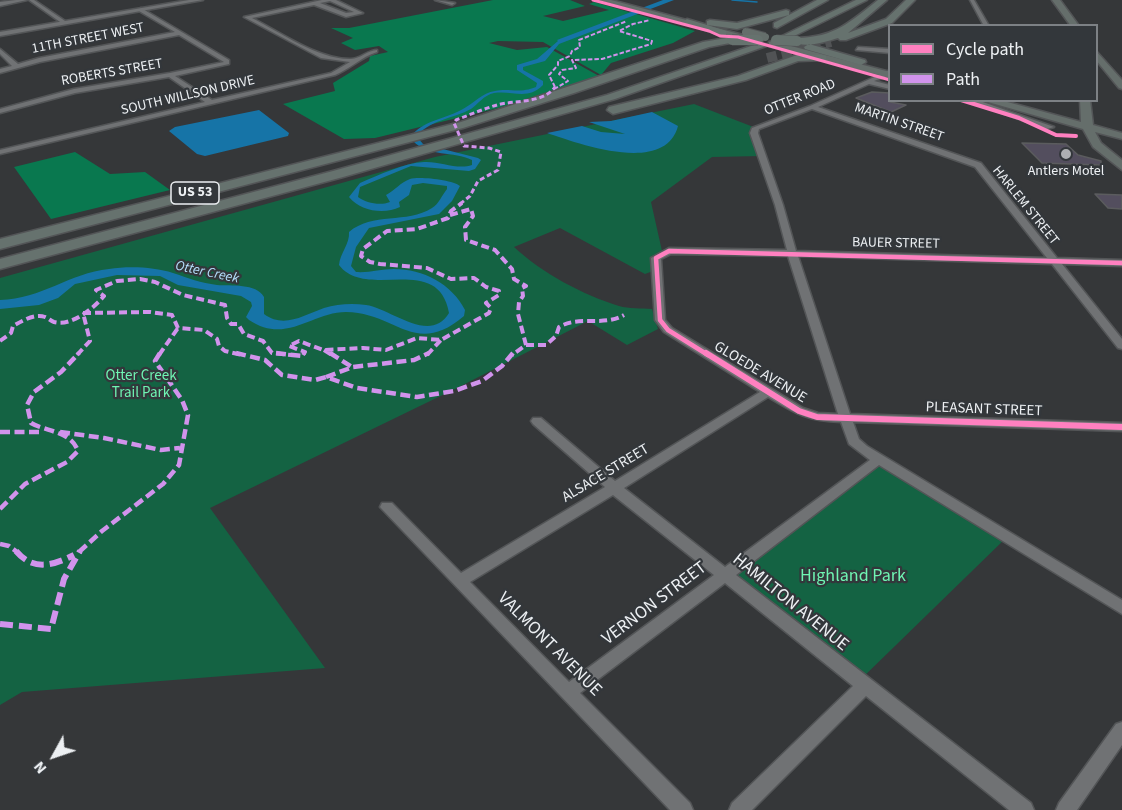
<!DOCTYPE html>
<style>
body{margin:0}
#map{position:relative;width:1122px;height:810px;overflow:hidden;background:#353739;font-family:"Source Sans 3",sans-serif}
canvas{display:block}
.legend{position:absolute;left:888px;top:24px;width:210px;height:78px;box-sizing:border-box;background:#33373b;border:2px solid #7d8185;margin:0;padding:8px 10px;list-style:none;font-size:18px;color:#edf0f3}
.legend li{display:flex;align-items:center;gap:12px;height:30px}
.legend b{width:30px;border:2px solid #7d8185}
.north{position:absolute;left:24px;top:726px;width:60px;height:60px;-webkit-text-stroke:4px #33373b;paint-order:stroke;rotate:230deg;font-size:16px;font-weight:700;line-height:24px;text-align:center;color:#edf0f3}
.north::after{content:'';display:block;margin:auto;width:21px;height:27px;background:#edf0f3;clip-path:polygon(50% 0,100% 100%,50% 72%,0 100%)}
</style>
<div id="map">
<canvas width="1122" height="810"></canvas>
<ul class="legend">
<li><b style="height:8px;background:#ff80c0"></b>Cycle path</li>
<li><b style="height:8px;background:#d193ec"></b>Path</li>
</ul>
<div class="north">N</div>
</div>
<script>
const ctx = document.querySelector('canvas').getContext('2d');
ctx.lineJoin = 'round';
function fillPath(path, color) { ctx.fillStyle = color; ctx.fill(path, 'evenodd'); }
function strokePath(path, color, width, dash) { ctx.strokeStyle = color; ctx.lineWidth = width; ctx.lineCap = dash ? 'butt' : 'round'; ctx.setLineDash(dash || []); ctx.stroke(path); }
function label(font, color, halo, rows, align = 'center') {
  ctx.font = font + ' "Source Sans 3",sans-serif'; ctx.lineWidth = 4.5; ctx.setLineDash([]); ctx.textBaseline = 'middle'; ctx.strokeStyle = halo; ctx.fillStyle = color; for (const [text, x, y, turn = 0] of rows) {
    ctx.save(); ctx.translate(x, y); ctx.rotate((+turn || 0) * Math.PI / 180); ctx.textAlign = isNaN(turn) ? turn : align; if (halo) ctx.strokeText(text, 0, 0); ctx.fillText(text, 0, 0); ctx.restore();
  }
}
fillPath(new Path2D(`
 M 694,104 L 756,128 L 762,156 L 712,157 L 651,202 L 662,251 L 653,260 L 653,271 L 645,274 L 560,228 L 514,247 C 542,273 583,295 619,306 C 629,309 641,308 652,309 L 658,329 L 627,345 L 588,321 L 459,387 L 210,508 L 325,668 L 22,692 L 0,705 L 0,278 L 435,157 Z
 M 879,459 L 1007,537 L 858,682 L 725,576 Z`), '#146343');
fillPath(new Path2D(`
 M 493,0 L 570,0 L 585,6 L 543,16 L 563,21 L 609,10 L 589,4 L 594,2 L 695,31 L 673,43 L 611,63 L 601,75 L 543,42 L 498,41 L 489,43 L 517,50 L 547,47 L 599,76 L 498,108 L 375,138 L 344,139 L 283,104 L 335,91 L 333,83 L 369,61 L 370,56 L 388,52 L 379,46 L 355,50 L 341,43 L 353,38 L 331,28 L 349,28 Z
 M 75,152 L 110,174 L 145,172 L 170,190 L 51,219 L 14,167 Z`), '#09784f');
fillPath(new Path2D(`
 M 663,0 L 674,0 L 559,44 L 545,61 L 523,67 L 523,70 L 543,81 L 543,85 C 527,101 513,90 494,93 C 484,95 478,104 471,109 C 455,118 426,121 417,137 L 423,144 L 478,158 L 481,160 L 475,169 L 469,171 L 411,166 L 360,187 L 358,197 C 366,203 380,206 390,202 L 386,195 C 394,191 401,182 410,179 C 419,176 453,180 460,186 L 452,201 L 439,214 L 369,228 L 356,247 L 351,266 L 356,272 C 369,273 381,269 394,269 C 423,269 452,284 465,310 L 464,316 C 415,358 395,312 346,312 C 312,312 286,345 249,320 L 246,317 L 252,306 L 251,302 L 241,296 L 178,285 L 160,276 L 117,275 L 75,284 L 58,298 L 39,305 L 0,309 L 0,300 C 42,299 69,273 109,269 C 129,266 154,267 173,273 C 188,278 201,283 217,285 C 231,286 256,283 264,297 L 264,314 C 284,329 304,315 324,308 C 337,304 352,303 366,305 C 390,308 430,345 449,313 C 438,252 366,301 339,265 C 340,253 350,244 349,232 C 372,212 407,224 432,208 C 439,204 442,195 447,189 L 447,186 L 423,183 L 412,185 L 409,195 L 399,202 L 400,207 C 384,215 360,211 349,197 L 360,183 C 379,175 404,163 424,162 C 440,161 457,170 472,165 L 472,160 C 454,151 428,157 413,141 L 413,134 C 425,120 448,118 463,109 C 474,103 482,93 495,91 C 511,88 518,94 536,87 L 537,83 L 517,70 L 517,65 L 537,59 L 558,41 L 557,40 Z
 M 259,110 L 289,133 L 288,136 L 205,156 L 197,154 L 169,131 L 175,127 Z
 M 652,112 L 678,126 C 665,176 577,143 547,133 L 582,126 L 601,132 L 625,134 L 589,122 L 611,121 Z`), '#1674a7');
strokePath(new Path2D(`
 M 732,0 L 757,2`), '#1674a7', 1.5);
const building = new Path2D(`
 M 872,92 L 890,93 L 890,102 L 906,105 L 891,112 L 856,98 Z
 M 1022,143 L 1066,144 L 1078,155 L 1101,161 L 1101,165 L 1042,163 Z
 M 1095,194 L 1122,195 L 1122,209 L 1108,208 Z`);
fillPath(building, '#534e5e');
strokePath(building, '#5b5c5e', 1.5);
strokePath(new Path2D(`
 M 767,58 L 831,42`), '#515355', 10, [10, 5]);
const minor = new Path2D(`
 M 16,0 L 27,0 L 0,6 L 0,2 Z
 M 29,0 L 34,0 L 68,23 L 63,24 Z
 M 322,0 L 336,0 L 363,13 L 346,17 L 314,5 L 252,18 C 280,32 319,60 351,59 C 360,59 368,50 377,50 L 377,52 C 361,57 350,69 335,75 L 0,154 L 0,150 L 205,102 L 169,77 L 75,93 L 0,113 L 0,109 L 74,89 L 170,73 L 224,62 L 179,35 L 40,62 L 0,73 L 0,69 L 12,66 L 0,54 L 0,49 L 18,64 L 39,58 L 175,32 L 139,11 L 141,8 L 229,60 L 229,64 L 175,76 L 212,100 L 331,73 L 350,62 L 321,58 L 244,17 ZM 330,1 L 354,12 L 346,13 L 320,3 Z
 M 435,0 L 455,3 L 452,5 Z
 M 970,0 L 974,0 L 989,26 L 984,26 Z
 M 858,47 L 890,49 L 890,53 L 856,50 Z
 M 890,70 L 890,75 L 874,81 L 890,85 L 890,89 L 869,84 L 818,107 L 981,163 L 1057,258 L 1122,260 L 1122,266 L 1062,264 L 1122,339 L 1122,349 L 1118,348 L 1052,264 L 798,256 L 850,414 L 1122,423 L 1122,431 L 853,422 L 859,439 L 867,446 L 1122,600 L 1122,614 L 879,465 L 736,575 L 1031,803 L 1034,810 L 1009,810 L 866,696 L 752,810 L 729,810 L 732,803 L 853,686 L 725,583 L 580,693 L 690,803 L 693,810 L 670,810 L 380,507 L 382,503 L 392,503 L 461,573 L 605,487 L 533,424 L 531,421 L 533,418 L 541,418 L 615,481 L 760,392 L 664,332 L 655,320 L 651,258 L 669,248 L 787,250 L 775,205 L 750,133 L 752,128 L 810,106 ZM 812,109 L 975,167 L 1047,258 L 796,251 L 783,205 L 758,133 L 759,129 ZM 671,254 L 788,256 L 838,414 L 818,413 L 803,408 L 672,328 L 665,320 L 661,259 ZM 768,397 C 796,414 807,421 841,422 L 849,444 L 870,460 L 725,567 L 624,488 ZM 613,495 L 714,575 L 569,682 L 470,582 Z
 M 966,100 L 977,100 L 1054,127 L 1047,129 Z
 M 1122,722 L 1122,745 L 1077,810 L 1056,810 L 1059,803 L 1116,724 Z`);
const tertiary = new Path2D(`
 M 189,0 L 203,0 L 0,36 L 0,32 Z`);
const primary = new Path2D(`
 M 598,0 L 611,0 L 743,35 L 739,38 Z
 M 1052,0 L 1060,0 L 1079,26 L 1071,26 Z
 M 772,41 L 890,72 L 890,78 L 769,46 L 769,42 Z
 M 1096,51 L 1122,80 L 1122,89 L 1119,88 L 1096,60 Z
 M 981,100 L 1000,100 L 1081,122 L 1080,100 L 1090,100 L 1093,125 L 1122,133 L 1122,139 L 1095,132 L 1101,143 L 1122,160 L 1122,170 L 1093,147 L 1083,129 Z`);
const motorway = new Path2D(`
 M 817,0 L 828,0 L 777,28 L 774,27 L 774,23 L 789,15 L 737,29 L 707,25 L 726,31 L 726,35 L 723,36 L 682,22 L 687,19 L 707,25 L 707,21 L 710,20 L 737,23 L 786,10 L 789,11 L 789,15 Z
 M 856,0 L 867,0 L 788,39 L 780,37 Z
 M 878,0 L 887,0 L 848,33 L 886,19 L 906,0 L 915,0 L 892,23 L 846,40 L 840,40 L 838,38 C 825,42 804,49 792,41 L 797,38 C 835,37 849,23 878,0 Z
 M 732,37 L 737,40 L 735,42 L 709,47 L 574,93 L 463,128 L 0,249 L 0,239 L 461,122 L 703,42 Z
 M 760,43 L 769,45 L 615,99 L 343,177 L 0,269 L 0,259 L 333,171 L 607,95 Z
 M 809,44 L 865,60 L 866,62 L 861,65 L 805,49 L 804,47 Z
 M 822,55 L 826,56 L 826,60 L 798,61 L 746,80 L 613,114 L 607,110 L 609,107 L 738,76 L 797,55 Z`);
strokePath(minor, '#535557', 3);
strokePath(tertiary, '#535557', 3);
strokePath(primary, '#535557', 3);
strokePath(motorway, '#535557', 3);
fillPath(minor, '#707274');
fillPath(tertiary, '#707274');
fillPath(primary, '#656e6b');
fillPath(motorway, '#66726e');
const primaryBridge = new Path2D(`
 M 746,32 L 765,37`);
const motorwayBridge = new Path2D(`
 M 732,40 L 758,40
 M 776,40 L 797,41`);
strokePath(primaryBridge, '#535557', 10, []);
strokePath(motorwayBridge, '#535557', 11, []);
strokePath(primaryBridge, '#656e6b', 8);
strokePath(motorwayBridge, '#66726e', 10);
strokePath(new Path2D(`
 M 555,87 L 549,75 L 558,65 L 558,61 L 570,56 L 572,51 L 580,47 L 579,40 L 627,21
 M 554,89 L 568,81 L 559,74 L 562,70 L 576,68 L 572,60 L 602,59 L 651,44 L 652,41 L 619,31 L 633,24 L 650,20`), '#d193ec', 2, [4.5, 2]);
strokePath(new Path2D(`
 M 460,204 L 470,196 L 478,181 L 498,170 L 501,152 L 489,148 L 464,146 L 454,123 L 456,120 C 469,115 483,109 497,105 C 514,100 543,104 555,87`), '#d193ec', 3, [5, 3]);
strokePath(new Path2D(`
 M 450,215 L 471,209 L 473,216 L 465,227 L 466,240 L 495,250 L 512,269 L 514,279 L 526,286 L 522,288 L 523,296 L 519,302 L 518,314 L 526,345 L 512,355
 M 0,341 L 11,333 L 13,326 C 22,321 35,313 45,317 C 48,318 51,321 54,322 C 71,327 94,308 104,296 L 96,290 L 117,281 L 140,279 L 155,282 L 183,295 L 225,305 L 227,318 L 231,324 L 238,324 L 244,334 L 263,341 L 272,353 L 291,355
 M 526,345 L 546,345 L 556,336 L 559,327 C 580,315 603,327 624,315
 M 324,350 L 332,355
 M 77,355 L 90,341 L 83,313 L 150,312 L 172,315 L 178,328 L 204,330 L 217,339 L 219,346 L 225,351 L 242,355
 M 159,355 L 178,328
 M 303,355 L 305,352 L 289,346 L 299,341 L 323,350 L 363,348 L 386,350 L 417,338 L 441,340 L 489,313 L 491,308 L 486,303 L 499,295 L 499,291 L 486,287 L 474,278 L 451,279 L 427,268 L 380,264 L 370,262 L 361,256 L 363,249 L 387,231 L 417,229 L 448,218 L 451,211 L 462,203
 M 427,355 L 441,340`), '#d193ec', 4, [8, 4]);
strokePath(new Path2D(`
 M 236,353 L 265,360 L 282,375 L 315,380 L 326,377 L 357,388 L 417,397 L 454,391 L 482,381 L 502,366 L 513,353
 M 276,353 L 302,356 L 304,353
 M 330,353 L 352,367
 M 326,377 L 353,367 L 414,360 L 429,353
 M 0,432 L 42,432
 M 60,432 L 104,438 L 161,450 L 180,448
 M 0,509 L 25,484 L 67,462 L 78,451 C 71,431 47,432 31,423 L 27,405 L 34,392 L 61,372 L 79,353
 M 0,544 L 9,546 L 17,552
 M 79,552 L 102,531 L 163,484 L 179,465 L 188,415 L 182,400 L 155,361 L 160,353`), '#d193ec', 4.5, [10, 4.5]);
strokePath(new Path2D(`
 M 16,551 C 33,571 52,566 74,555
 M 0,624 L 51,629 L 64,579 L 80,551`), '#d193ec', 6, [13, 6]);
strokePath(new Path2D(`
 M 593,0 L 709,31 L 720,36 L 738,37 L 890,80`), '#ff80c0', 3);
strokePath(new Path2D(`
 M 961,100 L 1019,118 L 1056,135 L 1076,136`), '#ff80c0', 4);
strokePath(new Path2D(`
 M 708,355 L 668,330 L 660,320 L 656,258 L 669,251 L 1122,263`), '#ff80c0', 4.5);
strokePath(new Path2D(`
 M 706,353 L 799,411 L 817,417 L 1122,427`), '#ff80c0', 6);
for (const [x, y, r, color] of [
 [1066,154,6,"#adafb2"]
]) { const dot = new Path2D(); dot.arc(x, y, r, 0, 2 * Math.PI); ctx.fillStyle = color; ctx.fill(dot); strokePath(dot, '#33373b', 2); }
label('14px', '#edf0f3', '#33373b', [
 ["11TH STREET WEST",88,39,-11],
 ["ROBERTS STREET",112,73,-10],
 ["SOUTH WILLSON DRIVE",188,96,-13],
 ["OTTER ROAD",800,98,-22],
 ["MARTIN STREET",899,123,19],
 ["HARLEM STREET",1025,206,51],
 ["BAUER STREET",896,244,1]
]);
label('14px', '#edf0f3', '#33373b', [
 ["Antlers Motel",1066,172]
]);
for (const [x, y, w] of [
 [195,193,48]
]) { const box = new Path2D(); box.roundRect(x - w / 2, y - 11, w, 22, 4.5); ctx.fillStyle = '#33373b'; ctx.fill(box); strokePath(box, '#edf0f3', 1.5); }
label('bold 14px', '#edf0f3', null, [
 ["US 53",195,193]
]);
label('italic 14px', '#b5dffd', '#33373b', [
 ["Otter Creek",207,273,12]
]);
label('15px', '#edf0f3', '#33373b', [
 ["GLOEDE AVENUE",760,373,31],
 ["PLEASANT STREET",984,410,2],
 ["ALSACE STREET",606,474,-31]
]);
label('15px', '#6ff5b3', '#33373b', [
 ["Otter Creek",141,377],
 ["Trail Park",141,394]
]);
label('18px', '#6ff5b3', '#33373b', [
 ["Highland Park",853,577]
]);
label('18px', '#edf0f3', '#33373b', [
 ["HAMILTON AVENUE",790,603,39],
 ["VERNON STREET",655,604,-37],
 ["VALMONT AVENUE",549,645,45]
]);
</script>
